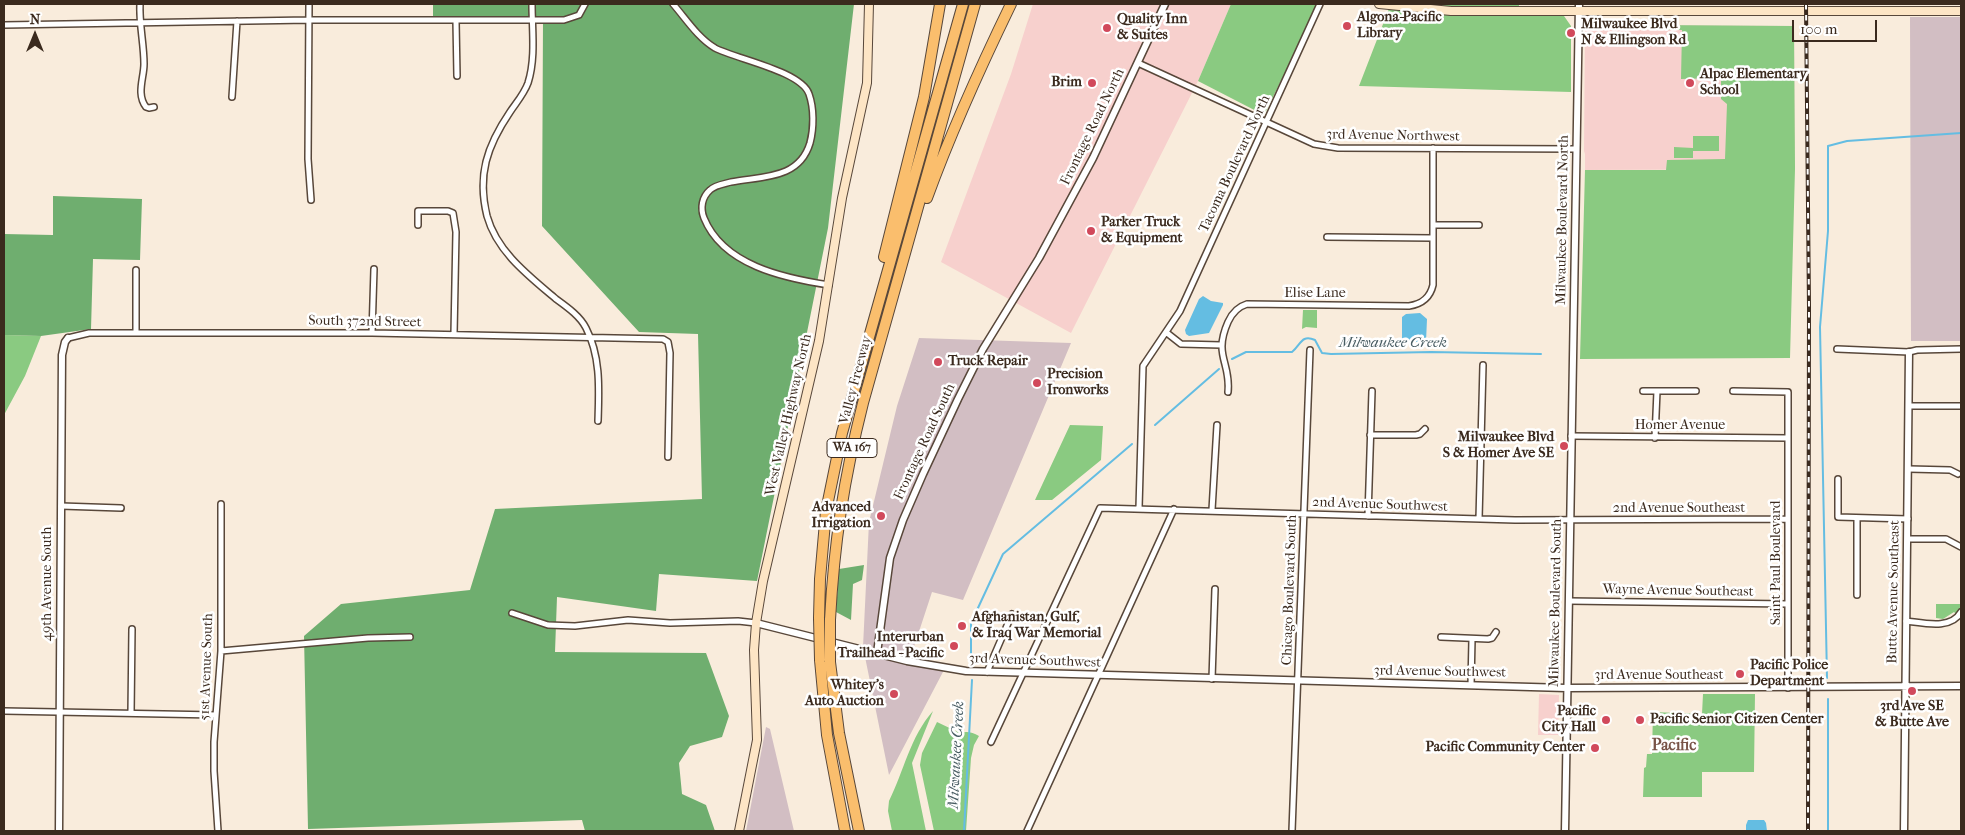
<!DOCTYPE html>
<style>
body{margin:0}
#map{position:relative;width:1965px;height:835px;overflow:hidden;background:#f9ecdc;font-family:"IM FELL French Canon",serif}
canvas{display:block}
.frame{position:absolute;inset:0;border:5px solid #3b2a1e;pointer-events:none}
.north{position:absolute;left:10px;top:10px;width:50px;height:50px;-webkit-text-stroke:4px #fff;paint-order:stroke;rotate:0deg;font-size:14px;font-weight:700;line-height:20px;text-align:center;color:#3b2a1e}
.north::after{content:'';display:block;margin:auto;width:18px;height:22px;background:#3b2a1e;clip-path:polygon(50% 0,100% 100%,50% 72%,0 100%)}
.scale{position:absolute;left:1792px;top:20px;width:85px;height:22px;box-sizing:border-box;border:2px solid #3b2a1e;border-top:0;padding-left:6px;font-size:15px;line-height:18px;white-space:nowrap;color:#3b2a1e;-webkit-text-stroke:4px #fff;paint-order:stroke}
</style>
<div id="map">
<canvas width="1965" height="835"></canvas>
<div class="frame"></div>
<div class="north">N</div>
<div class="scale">100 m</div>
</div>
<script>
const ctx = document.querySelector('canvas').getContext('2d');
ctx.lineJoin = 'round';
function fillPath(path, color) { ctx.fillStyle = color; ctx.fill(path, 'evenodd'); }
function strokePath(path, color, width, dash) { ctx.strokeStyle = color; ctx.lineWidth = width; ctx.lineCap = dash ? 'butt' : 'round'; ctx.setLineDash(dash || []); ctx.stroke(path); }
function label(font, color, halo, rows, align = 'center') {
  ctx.font = font + ' "IM FELL French Canon",serif'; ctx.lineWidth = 5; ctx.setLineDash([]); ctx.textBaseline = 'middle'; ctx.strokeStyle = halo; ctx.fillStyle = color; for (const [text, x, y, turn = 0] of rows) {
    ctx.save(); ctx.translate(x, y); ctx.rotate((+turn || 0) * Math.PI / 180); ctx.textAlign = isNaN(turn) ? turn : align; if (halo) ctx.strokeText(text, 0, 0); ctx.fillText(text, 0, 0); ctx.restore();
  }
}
fillPath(new Path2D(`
 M 1033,4 L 1231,4 L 1198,81 L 1071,333 L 941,262 L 1011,74 Z
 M 1599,18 L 1601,21 L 1654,25 L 1794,26 L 1795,169 L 1585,170 L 1585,154 L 1584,151 L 1585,27 L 1591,19 Z
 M 1539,694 L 1559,695 L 1558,735 L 1538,735 Z`), '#f7d0cd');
fillPath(new Path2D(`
 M 1910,17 L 1961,17 L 1961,341 L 1911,341 Z
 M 919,338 L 1071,343 L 963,600 L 932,592 L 909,662 L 944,670 L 889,775 L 863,647 L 869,522 L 897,406 Z
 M 766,727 L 770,729 L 794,831 L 746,831 Z`), '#d2bec3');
fillPath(new Path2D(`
 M 1231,4 L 1319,4 L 1264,115 L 1198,81 Z
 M 1379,4 L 1519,4 L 1519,16 L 1564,16 L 1571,26 L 1571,92 L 1359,86 L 1390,6 Z
 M 1654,25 L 1794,26 L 1795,169 L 1790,358 L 1580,359 L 1585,170 L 1666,170 L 1667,160 L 1725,159 L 1727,104 L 1721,99 L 1721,78 L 1681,79 L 1682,30 L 1654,29 Z
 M 1693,136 L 1719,136 L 1719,151 L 1693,151 L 1693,158 L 1674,158 L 1674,147 L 1693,148 Z
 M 1303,310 L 1317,310 L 1317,328 L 1306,327 L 1302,329 Z
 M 4,335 L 41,336 L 25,376 L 4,415 Z
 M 1070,425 L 1103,426 L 1101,460 L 1052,500 L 1035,500 Z
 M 1936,604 L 1961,604 L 1960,611 L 1956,614 L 1954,612 L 1943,619 L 1936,618 Z
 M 1703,694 L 1755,694 L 1754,772 L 1702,772 L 1702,797 L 1643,797 L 1644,768 L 1646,767 L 1647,754 L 1652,754 L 1653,712 L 1702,714 Z
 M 933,711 L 912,763 L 926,831 L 892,831 L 888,811 L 889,801 C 904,771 910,737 933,711 Z
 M 937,722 L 960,733 C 967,731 972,732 979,736 L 974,745 L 971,758 L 966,831 L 934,831 L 920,765 L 922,753 Z`), '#8aca81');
fillPath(new Path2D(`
 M 433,4 L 854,4 L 828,228 L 757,581 L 659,574 L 656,611 L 557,597 L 555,652 L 706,653 L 729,716 L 722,737 L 690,746 L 679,763 L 682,794 L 706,805 L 715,831 L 585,831 L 582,820 L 308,829 L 304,636 L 341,604 L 470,590 L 495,509 L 702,499 L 698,334 L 639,332 L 542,226 L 543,21 L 433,21 Z
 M 53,196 L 142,199 L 140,260 L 93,259 L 91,329 L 41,336 L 4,335 L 4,234 L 53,235 Z
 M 864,565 L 862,580 L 853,584 L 851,620 L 836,612 L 839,569 Z`), '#6fae6f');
fillPath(new Path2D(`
 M 1203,296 L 1211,301 L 1223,303 L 1223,305 L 1209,333 L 1189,336 L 1186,334 L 1185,330 L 1199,299 Z
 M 1420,313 L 1427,319 L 1426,342 L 1402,342 L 1402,317 L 1406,314 Z
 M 1748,820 L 1764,820 L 1766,823 L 1767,831 L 1746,831 L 1746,825 Z`), '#64bde2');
strokePath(new Path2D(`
 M 1232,359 L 1246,352 L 1292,352 C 1301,345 1301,334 1315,340 L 1322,353 L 1331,354 L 1431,352 L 1541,354
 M 1155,425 L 1219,369
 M 971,663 L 971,623 L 1003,554 L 1132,444
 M 1827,678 L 1820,327 L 1828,231 L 1828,146 L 1847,141 L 1961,133
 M 1828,699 L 1828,831
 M 964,831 L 972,680`), '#64bde2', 2);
const minor = new Path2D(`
 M 140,4 C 139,24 144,44 144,64 C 144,78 136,94 146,107 L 149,108 L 154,107
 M 309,4 L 308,159 L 311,200
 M 532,4 C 532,29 536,58 528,83 C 524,94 516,103 510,112 C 487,146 477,175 487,216 C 497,252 529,276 556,299 C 567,307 580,316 586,328 C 601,357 599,389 598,421
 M 673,4 C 686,19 698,38 715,48 C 736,59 801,71 809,94 C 814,108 814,128 810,143 C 799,180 761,176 731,182 C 724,184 715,185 710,190 C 702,197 700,208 704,218 C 723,265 783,278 829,285
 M 456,21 L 457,76
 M 4,25 L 309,20 L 564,20 L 579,15 L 585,4
 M 1138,63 L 1314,144 L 1338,148 L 1576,149
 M 232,97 L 237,21
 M 418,225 L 418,211 L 448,211 L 453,213 L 456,232 L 454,334
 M 1433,225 L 1479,225
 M 1327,237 L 1432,238
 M 136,333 L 136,270
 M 372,333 L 374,269
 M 1167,333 L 1181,344 L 1221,345
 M 68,338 L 89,333 L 372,333 L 663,339 L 668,342 L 670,353 L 668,457
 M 1837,349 L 1909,352 L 1917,350 L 1961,349
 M 1643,391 L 1696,391
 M 1733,391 L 1788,392 L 1788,688
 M 1228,392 C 1231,362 1213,356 1228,322 C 1232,313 1237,307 1247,304 L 1409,306 C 1422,304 1430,298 1433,285 L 1433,148
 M 1909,406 L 1961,406
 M 1370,435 L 1416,435 L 1420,434 L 1425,429
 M 1571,436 L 1788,438
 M 1655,438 L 1657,391
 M 1909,469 L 1950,470 L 1958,474
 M 1838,479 L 1838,517 L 1908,519
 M 61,506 L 121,508
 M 1139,508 L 1143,366 L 1180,311 L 1320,4
 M 1212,510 L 1217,425
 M 1368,516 L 1372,391
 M 1857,518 L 1857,595
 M 1479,519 L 1483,365
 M 1908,539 L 1946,539 L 1961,547
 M 1569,601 L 1788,604
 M 512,613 L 548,625 L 575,626 L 628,620 L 670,623 L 738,621 L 756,623
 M 1906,621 C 1924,623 1951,630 1961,612
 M 1441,637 L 1488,639 L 1492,638 L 1496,632
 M 221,651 L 368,638 L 410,637
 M 987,672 L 1012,614
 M 1212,679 L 1215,589
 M 1471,685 L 1472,639
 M 4,711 L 216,715
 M 131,713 L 132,629
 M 991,742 L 1100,508 L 1515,520 L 1788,519
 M 218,831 L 214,771 L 214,742 L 221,651 L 221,504
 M 1027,831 L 1174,509
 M 1292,831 L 1310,350`);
const tertiary = new Path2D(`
 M 756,623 L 907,661 L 966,671 L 1566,688 L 1961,686
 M 877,653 L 890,558 L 903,520 L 923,474 L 958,399 L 983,349 L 1039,258 L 1093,158 L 1165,4
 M 59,831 L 62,355 L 65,342 L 68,338
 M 1565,831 L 1579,4
 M 1904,831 L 1909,352`);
const secondary = new Path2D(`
 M 1379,4 L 1451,11 L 1961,11
 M 739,831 L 757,740 L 754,650 L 756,623 L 763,581 L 819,341 L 842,198 L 867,83 L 869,4`);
const motorway = new Path2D(`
 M 927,198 C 951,132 980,68 1011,4
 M 884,257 L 924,97 L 940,4
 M 819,618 L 820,579 L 826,511 L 842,433 L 963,4
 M 830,620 C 834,543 844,478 863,403 L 975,4
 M 820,660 L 827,735 L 845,831
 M 830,662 L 839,733 L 859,831`);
strokePath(minor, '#58473a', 8);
strokePath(tertiary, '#58473a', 9);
strokePath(secondary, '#58473a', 10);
strokePath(motorway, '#58473a', 12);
strokePath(minor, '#fff', 5);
strokePath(tertiary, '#fff', 6);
strokePath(secondary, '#fde5c5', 8);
strokePath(motorway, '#fabe6d', 10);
const rail = new Path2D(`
 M 1806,4 L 1809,307 L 1808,831`);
strokePath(rail, '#3b2a1e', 4);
strokePath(rail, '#fff', 2, [5.5]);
const motorwayBridge = new Path2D(`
 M 819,618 L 820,660
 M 830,620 L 830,662`);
strokePath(motorwayBridge, '#58473a', 12, []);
strokePath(motorwayBridge, '#fabe6d', 10);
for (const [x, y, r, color] of [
 [1347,26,5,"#d1495b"],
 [1107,28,5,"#d1495b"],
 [1571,33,5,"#d1495b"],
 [1092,83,5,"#d1495b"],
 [1690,83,5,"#d1495b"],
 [1091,231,5,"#d1495b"],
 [938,362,5,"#d1495b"],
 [1037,383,5,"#d1495b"],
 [1564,446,5,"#d1495b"],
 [881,516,5,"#d1495b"],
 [962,626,5,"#d1495b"],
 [954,646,5,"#d1495b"],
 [1740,674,5,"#d1495b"],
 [1912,691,5,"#d1495b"],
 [894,694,5,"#d1495b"],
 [1606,720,5,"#d1495b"],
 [1640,720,5,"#d1495b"],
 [1595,748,5,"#d1495b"]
]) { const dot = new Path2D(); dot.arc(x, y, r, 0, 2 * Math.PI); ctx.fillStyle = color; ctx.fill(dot); strokePath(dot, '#fff', 2); }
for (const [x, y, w] of [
 [852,448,50]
]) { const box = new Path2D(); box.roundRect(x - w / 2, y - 9.5, w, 19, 4); ctx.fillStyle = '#fff'; ctx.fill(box); strokePath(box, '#3b2a1e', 1); }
label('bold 12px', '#3b2a1e', null, [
 ["WA 167",852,448]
]);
label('bold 14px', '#3b2a1e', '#fff', [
 ["Algona-Pacific",1357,18],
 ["Library",1357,34],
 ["Quality Inn",1117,20],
 ["& Suites",1117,36],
 ["Milwaukee Blvd",1581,25],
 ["N & Ellingson Rd",1581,41],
 ["Alpac Elementary",1700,75],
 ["School",1700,91],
 ["Brim",1082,83,"right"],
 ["Parker Truck",1101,223],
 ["& Equipment",1101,239],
 ["Truck Repair",948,362],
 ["Precision",1047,375],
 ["Ironworks",1047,391],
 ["Milwaukee Blvd",1554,438,"right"],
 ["S & Homer Ave SE",1554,454,"right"],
 ["Advanced",871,508,"right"],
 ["Irrigation",871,524,"right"],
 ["Afghanistan, Gulf,",972,618],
 ["& Iraq War Memorial",972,634],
 ["Interurban",944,638,"right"],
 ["Trailhead - Pacific",944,654,"right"],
 ["Pacific Police",1750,666],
 ["Department",1750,682],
 ["Whitey's",884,686,"right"],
 ["Auto Auction",884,702,"right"],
 ["3rd Ave SE",1912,707,"center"],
 ["& Butte Ave",1912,723,"center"],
 ["Pacific",1596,712,"right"],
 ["City Hall",1596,728,"right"],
 ["Pacific Senior Citizen Center",1650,720],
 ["Pacific Community Center",1585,748,"right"]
], 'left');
label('14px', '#3b2a1e', '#fff', [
 ["Frontage Road North",1093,127,-64],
 ["3rd Avenue Northwest",1393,136,1],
 ["Tacoma Boulevard North",1235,164,-65],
 ["Milwaukee Boulevard North",1563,220,-89],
 ["Elise Lane",1315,294],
 ["South 372nd Street",365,322,1],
 ["Valley Freeway",856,380,-75],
 ["West Valley Highway North",789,415,-77],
 ["Homer Avenue",1680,426],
 ["Frontage Road South",925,442,-65],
 ["2nd Avenue Southwest",1380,505,2],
 ["2nd Avenue Southeast",1679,509],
 ["Saint Paul Boulevard",1777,563,-90],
 ["49th Avenue South",48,584,-90],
 ["Chicago Boulevard South",1290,590,-88],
 ["Wayne Avenue Southeast",1678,591,1],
 ["Butte Avenue Southeast",1894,592,-89],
 ["Milwaukee Boulevard South",1556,603,-89],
 ["3rd Avenue Southwest",1035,661,2],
 ["51st Avenue South",207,667,-88],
 ["3rd Avenue Southwest",1440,672,1],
 ["3rd Avenue Southeast",1659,676]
]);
label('italic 15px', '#495d63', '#fff', [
 ["Milwaukee Creek",1393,343],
 ["Milwaukee Creek",957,755,-87]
]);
label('bold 16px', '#785347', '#fff', [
 ["Pacific",1674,746]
]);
</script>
